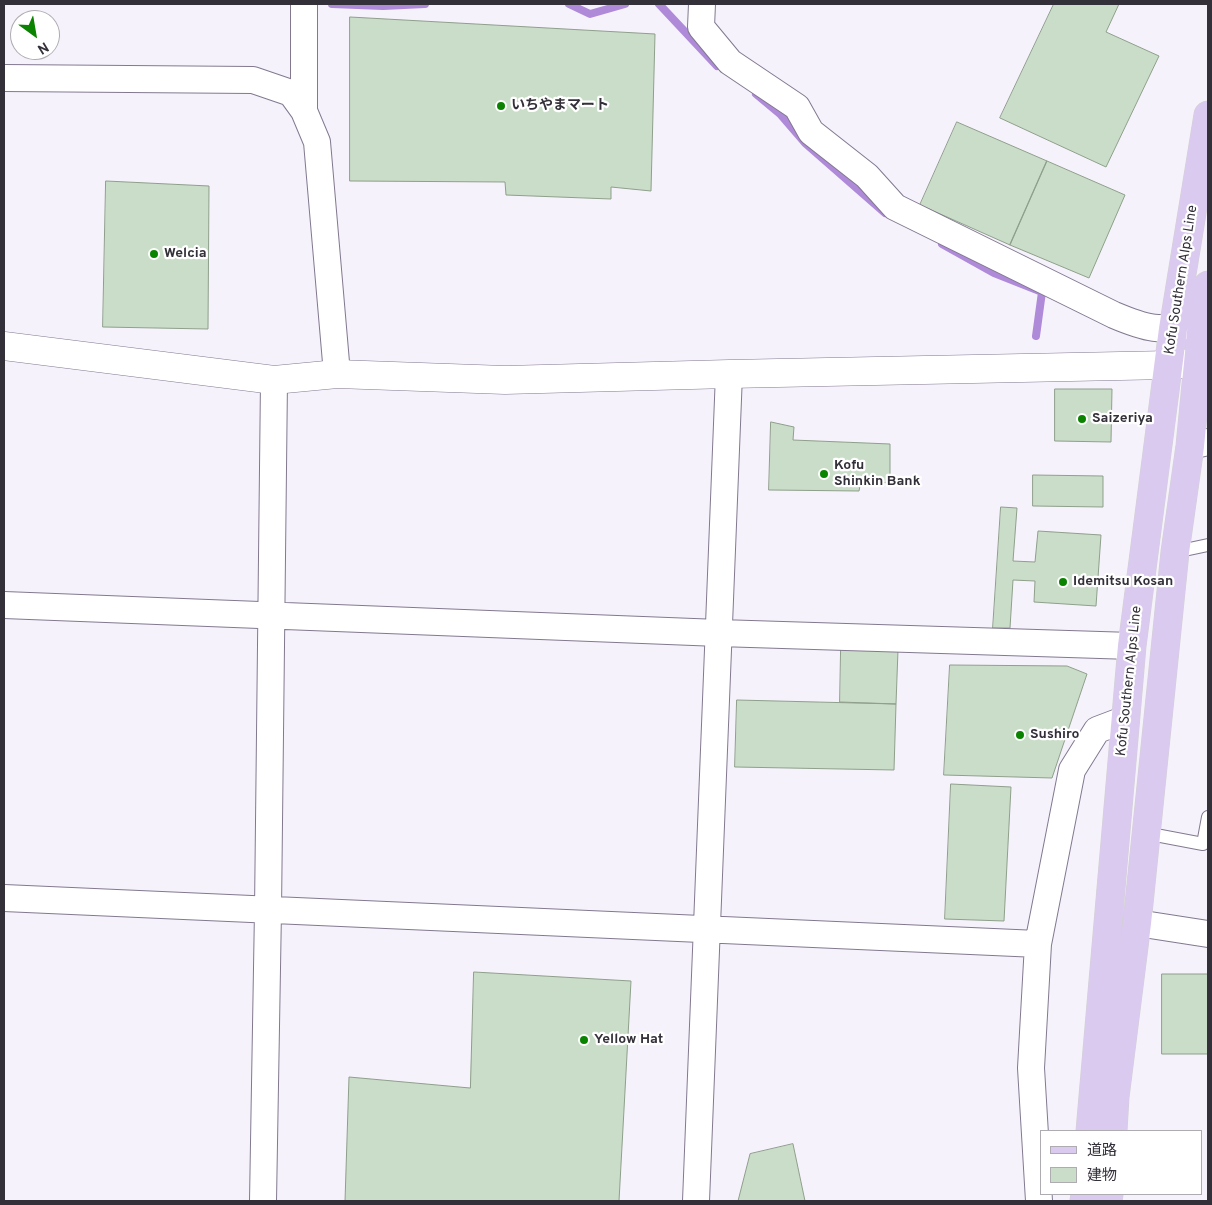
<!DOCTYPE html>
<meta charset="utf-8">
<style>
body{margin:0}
#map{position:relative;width:1212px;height:1205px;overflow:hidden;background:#f6f2fc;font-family:Overpass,"Noto Sans JP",sans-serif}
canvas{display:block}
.frame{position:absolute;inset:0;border:5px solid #343039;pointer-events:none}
.legend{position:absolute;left:1040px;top:1130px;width:162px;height:65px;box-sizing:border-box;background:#fff;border:1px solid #aeacb0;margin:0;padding:6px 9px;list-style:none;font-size:15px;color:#343039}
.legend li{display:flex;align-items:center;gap:10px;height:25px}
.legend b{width:25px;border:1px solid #aeacb0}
.north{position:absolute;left:10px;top:10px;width:50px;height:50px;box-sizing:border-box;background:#fff;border:1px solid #aeacb0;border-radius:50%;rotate:148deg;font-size:14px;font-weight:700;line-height:20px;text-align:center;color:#343039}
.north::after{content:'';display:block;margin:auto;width:18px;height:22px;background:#0a8400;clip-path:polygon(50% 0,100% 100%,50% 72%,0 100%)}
</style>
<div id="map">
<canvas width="1212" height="1205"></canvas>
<div class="frame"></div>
<ul class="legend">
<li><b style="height:6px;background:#dbcaef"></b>道路</li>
<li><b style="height:14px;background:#caddc8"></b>建物</li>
</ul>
<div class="north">N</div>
</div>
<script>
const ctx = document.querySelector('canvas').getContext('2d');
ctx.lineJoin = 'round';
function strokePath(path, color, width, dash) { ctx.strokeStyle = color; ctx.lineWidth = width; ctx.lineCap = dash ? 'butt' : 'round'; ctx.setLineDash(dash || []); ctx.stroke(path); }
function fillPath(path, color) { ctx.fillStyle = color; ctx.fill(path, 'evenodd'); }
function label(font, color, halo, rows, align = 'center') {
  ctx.font = font + ' Overpass,"Noto Sans JP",sans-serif'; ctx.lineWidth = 4.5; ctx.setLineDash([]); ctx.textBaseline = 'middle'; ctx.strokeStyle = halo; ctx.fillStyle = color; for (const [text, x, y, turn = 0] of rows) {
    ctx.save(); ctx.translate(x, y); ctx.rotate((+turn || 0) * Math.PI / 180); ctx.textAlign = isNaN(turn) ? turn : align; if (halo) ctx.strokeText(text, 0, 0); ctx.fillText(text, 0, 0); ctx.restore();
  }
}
strokePath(new Path2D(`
 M 332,4 L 383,6 L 425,4
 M 569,4 L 590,14 L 625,4
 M 659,4 L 717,66
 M 756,94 L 780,114 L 805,143 L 885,213
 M 942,244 L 994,273 L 1042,292 L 1036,336`), '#af8ad9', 8);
const building = new Path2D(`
 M 1054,4 L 1119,4 L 1106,32 L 1159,56 L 1106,167 L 1000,118 Z
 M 350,17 L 655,34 L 651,191 L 611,187 L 611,199 L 506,195 L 505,182 L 350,181 Z
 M 957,122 L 1047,161 L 1010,245 L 920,205 Z
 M 1047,161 L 1125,195 L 1089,278 L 1010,245 Z
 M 106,181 L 209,186 L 208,329 L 103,327 Z
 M 1055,389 L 1112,389 L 1111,442 L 1055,441 Z
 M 771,422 L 794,427 L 793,440 L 890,444 L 890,483 L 861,481 L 859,491 L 769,490 Z
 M 1033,475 L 1103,476 L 1103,507 L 1033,506 Z
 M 1001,507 L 1017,508 L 1013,561 L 1035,562 L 1038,531 L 1101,535 L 1096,606 L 1034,602 L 1035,581 L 1013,580 L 1010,628 L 993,628 Z
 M 841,649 L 898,650 L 896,704 L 840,702 Z
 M 950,665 L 1067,666 L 1087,674 L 1052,778 L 944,775 Z
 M 737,700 L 896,704 L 894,770 L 735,767 Z
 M 951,784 L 1011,787 L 1004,921 L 945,919 Z
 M 474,972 L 631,981 L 619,1201 L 345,1201 L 349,1077 L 470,1088 Z
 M 1162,974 L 1208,974 L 1208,1054 L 1162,1054 Z
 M 793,1144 L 805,1201 L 738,1201 L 750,1154 Z`);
fillPath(building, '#caddc8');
strokePath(building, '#8e9f8b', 1);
const service = new Path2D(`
 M 1175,552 L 1208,545
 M 1145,833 L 1203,844 L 1208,817`);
const minor = new Path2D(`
 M 304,4 L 304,111
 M 702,4 L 701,27 L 730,62 L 797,107 L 811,132 L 867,176 L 895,207 L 1114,315 C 1147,329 1160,332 1195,324
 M 4,78 L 253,80 L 291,93 L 304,111 L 317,142 L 337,374
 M 1190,446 L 1208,442
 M 4,605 L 719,633 L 1132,646
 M 4,898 L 1038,944
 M 1137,923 L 1208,934
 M 263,1201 L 268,910 L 274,380
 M 696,1201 L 729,374
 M 1039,1201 L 1031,1068 L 1038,944 L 1072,770 L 1097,730 L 1126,719`);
const tertiary = new Path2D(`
 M 4,346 L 274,380 L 337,374 L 505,380 L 729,374 L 1169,365 L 1197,363`);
const primary = new Path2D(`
 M 1090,1131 L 1132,646 L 1173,329 L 1208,115
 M 1113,1131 L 1115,1097 L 1137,923 L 1175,552 L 1190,446 L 1202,322 L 1208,285
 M 1084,1201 L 1085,1194
 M 1108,1201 L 1109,1194`);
strokePath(service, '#82798f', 14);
strokePath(minor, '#82798f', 28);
strokePath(tertiary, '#82798f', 29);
strokePath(primary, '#d2d1d3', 29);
strokePath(service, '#fff', 12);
strokePath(minor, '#fff', 26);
strokePath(tertiary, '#fff', 28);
strokePath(primary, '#dbcaef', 28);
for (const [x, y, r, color] of [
 [501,106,5,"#0a8400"],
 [154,254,5,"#0a8400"],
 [1082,419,5,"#0a8400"],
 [824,474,5,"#0a8400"],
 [1063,582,5,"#0a8400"],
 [1020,735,5,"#0a8400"],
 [584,1040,5,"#0a8400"]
]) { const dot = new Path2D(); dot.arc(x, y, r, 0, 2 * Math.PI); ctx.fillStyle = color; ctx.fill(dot); strokePath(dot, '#fff', 2); }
label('bold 14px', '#343039', '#fff', [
 ["いちやまマート",511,106],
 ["Welcia",164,254],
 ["Saizeriya",1092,419],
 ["Kofu",834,466],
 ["Shinkin Bank",834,482],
 ["Idemitsu Kosan",1073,582],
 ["Sushiro",1030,735],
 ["Yellow Hat",594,1040]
], 'left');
label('14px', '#343039', '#fff', [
 ["Kofu Southern Alps Line",1182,280,-81],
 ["Kofu Southern Alps Line",1130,681,-84]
]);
</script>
